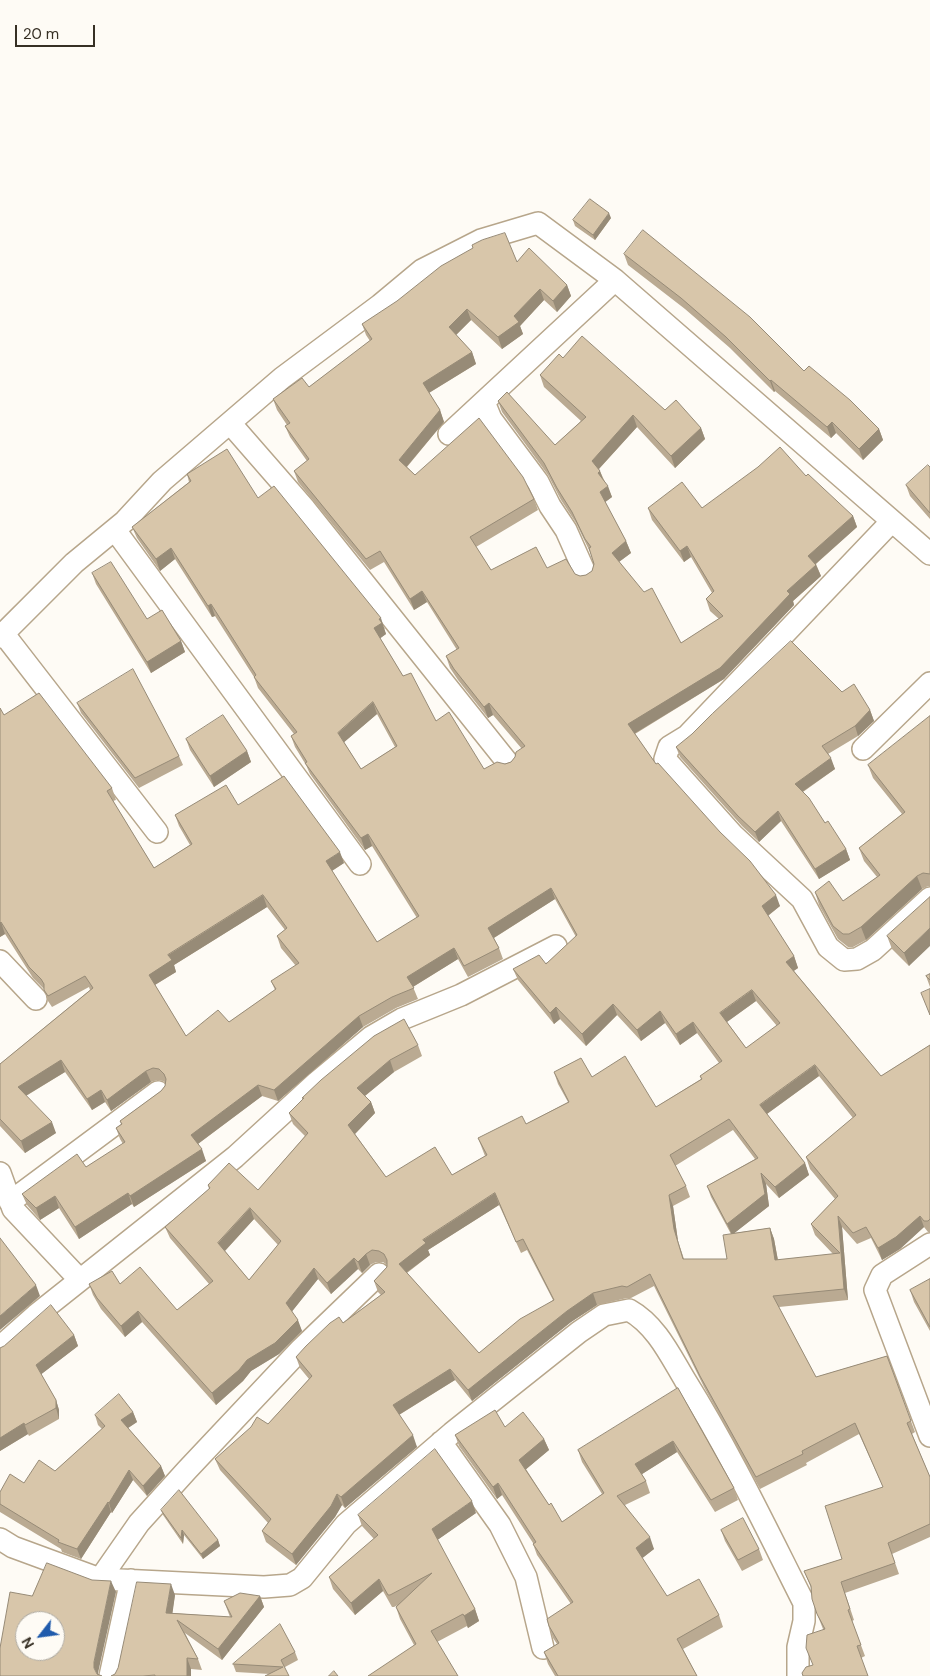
<!DOCTYPE html>
<style>
body{margin:0}
#map{position:relative;width:930px;height:1676px;overflow:hidden;background:#fefbf5;font-family:"DM Sans",sans-serif}
canvas{display:block}
.north{position:absolute;left:15px;top:1611px;width:50px;height:50px;box-sizing:border-box;background:#fefbf5;border:1px solid #aeaaa2;border-radius:50%;rotate:240deg;font-size:14px;font-weight:700;line-height:20px;text-align:center;color:#373025}
.north::after{content:'';display:block;margin:auto;width:18px;height:22px;background:#205bac;clip-path:polygon(50% 0,100% 100%,50% 72%,0 100%)}
.scale{position:absolute;left:15px;top:25px;width:80px;height:22px;box-sizing:border-box;border:2px solid #373025;border-top:0;padding-left:6px;font-size:15px;line-height:18px;white-space:nowrap;color:#373025;-webkit-text-stroke:4px #fefbf5;paint-order:stroke}
</style>
<div id="map">
<canvas width="930" height="1676"></canvas>
<div class="north">N</div>
<div class="scale">20 m</div>
</div>
<script>
const ctx = document.querySelector('canvas').getContext('2d');
ctx.lineJoin = 'round';
function strokePath(path, color, width, dash) { ctx.strokeStyle = color; ctx.lineWidth = width; ctx.lineCap = dash ? 'butt' : 'round'; ctx.setLineDash(dash || []); ctx.stroke(path); }
function fillPath(path, color) { ctx.fillStyle = color; ctx.fill(path, 'evenodd'); }
const street = new Path2D(`
 M 484,402 L 491,419 L 538,482 L 550,506 L 566,530 L 586,575
 M 230,423 L 305,509 L 508,763
 M 449,434 L 615,280
 M 892,521 L 687,736 L 669,747 L 665,759 L 733,835 L 802,899 L 828,947 L 844,960 L 857,959 L 873,950 L 930,898
 M 115,530 L 360,864
 M 3,633 L 157,832
 M 0,637 L 74,563 L 125,521 L 162,481 L 282,378 L 380,305 L 422,270 L 481,240 L 538,223 L 615,280 L 930,554
 M 863,749 L 930,683
 M 0,961 L 36,999
 M 0,1173 L 13,1209 L 80,1280
 M 10,1202 L 158,1092
 M 930,1244 L 882,1275 L 875,1290 L 930,1436
 M 0,1347 L 36,1315 L 235,1157 L 317,1082 L 371,1037 L 402,1019 L 461,995 L 556,946
 M 441,1442 L 500,1525 L 526,1577 L 543,1648
 M 0,1539 L 13,1547 L 100,1579 L 264,1587 L 290,1585 L 302,1578 L 346,1524 L 452,1433 L 579,1332 L 604,1315 L 629,1310 C 656,1325 670,1355 685,1380 C 730,1452 766,1528 804,1603 L 804,1621 L 798,1647 L 798,1676
 M 100,1579 L 139,1523 L 187,1470 L 301,1349 L 379,1274
 M 110,1676 L 131,1580`);
strokePath(street, '#b7a68b', 24);
strokePath(street, '#fff', 21);
fillPath(new Path2D(`
 M 611,218 L 595,240 L 575,226 L 573,220 Z
 M 624,254 L 804,371 L 879,429 L 883,440 L 863,460 L 836,433 L 831,438 L 775,391 L 774,392 L 730,348 L 685,309 L 628,265 Z
 M 517,262 L 567,285 L 571,296 L 557,312 L 544,300 L 520,326 L 523,334 L 502,349 L 471,320 L 456,335 L 472,352 L 476,364 L 429,393 L 440,410 L 444,422 L 407,467 L 415,475 L 534,499 L 538,510 L 476,547 L 491,570 L 547,568 L 575,574 L 580,576 L 586,575 L 592,571 L 594,564 L 590,552 L 576,523 L 561,500 L 548,475 L 502,412 L 498,401 L 555,445 L 581,421 L 544,387 L 540,375 L 563,358 L 665,410 L 701,428 L 705,439 L 675,468 L 637,427 L 599,469 L 612,497 L 605,502 L 626,541 L 631,553 L 619,562 L 681,643 L 719,619 L 710,611 L 706,599 L 712,593 L 691,557 L 684,562 L 652,520 L 648,508 L 702,508 L 806,476 L 853,516 L 857,527 L 816,564 L 821,576 L 793,601 L 794,605 L 724,679 L 635,734 L 656,764 L 780,906 L 768,916 L 794,956 L 798,968 L 794,971 L 881,1076 L 930,1045 L 930,1232 L 928,1232 L 924,1227 L 900,1249 L 882,1260 L 871,1238 L 857,1244 L 842,1227 L 848,1300 L 779,1307 L 816,1377 L 887,1356 L 915,1432 L 912,1434 L 930,1477 L 930,1537 L 892,1554 L 899,1574 L 845,1593 L 854,1620 L 852,1621 L 865,1656 L 861,1658 L 813,1665 L 823,1629 L 817,1614 L 812,1590 L 804,1571 L 842,1559 L 883,1487 L 859,1434 L 806,1463 L 807,1465 L 760,1489 L 704,1387 L 654,1286 L 631,1298 L 627,1298 L 597,1305 L 571,1322 L 472,1401 L 455,1380 L 399,1415 L 417,1447 L 345,1508 L 342,1505 L 335,1517 L 296,1565 L 266,1542 L 262,1531 L 268,1523 L 220,1470 L 215,1459 L 268,1424 L 309,1379 L 300,1368 L 296,1357 L 381,1295 L 378,1292 L 374,1281 L 387,1267 L 387,1265 L 383,1262 L 376,1262 L 370,1265 L 362,1273 L 358,1269 L 331,1294 L 318,1279 L 292,1311 L 302,1331 L 279,1354 L 251,1371 L 243,1381 L 216,1405 L 142,1322 L 125,1337 L 101,1309 L 93,1295 L 89,1284 L 120,1284 L 177,1310 L 209,1284 L 170,1238 L 165,1227 L 209,1189 L 208,1185 L 258,1190 L 305,1136 L 293,1124 L 289,1113 L 303,1100 L 302,1098 L 418,1045 L 422,1056 L 394,1072 L 365,1096 L 371,1102 L 375,1113 L 355,1134 L 386,1177 L 452,1175 L 485,1156 L 478,1138 L 526,1124 L 568,1102 L 558,1084 L 554,1072 L 592,1077 L 656,1107 L 701,1079 L 700,1076 L 719,1063 L 697,1033 L 680,1045 L 665,1023 L 641,1041 L 617,1015 L 586,1046 L 560,1019 L 554,1024 L 518,980 L 513,969 L 546,964 L 576,937 L 555,899 L 494,938 L 499,948 L 503,959 L 468,977 L 458,959 L 413,987 L 418,999 L 396,1008 L 363,1027 L 278,1101 L 262,1096 L 198,1144 L 206,1161 L 134,1207 L 132,1204 L 79,1239 L 59,1208 L 40,1220 L 27,1205 L 22,1194 L 86,1167 L 123,1144 L 120,1139 L 116,1128 L 121,1124 L 120,1121 L 161,1091 L 165,1086 L 166,1083 L 163,1081 L 157,1080 L 151,1082 L 111,1111 L 105,1102 L 92,1110 L 65,1072 L 26,1096 L 56,1133 L 25,1153 L 0,1126 L 0,1064 L 90,990 L 89,987 L 52,1007 L 48,1001 L 44,989 L 33,978 L 5,934 L 0,937 L 4,715 L 112,788 L 116,800 L 113,801 L 154,868 L 190,845 L 179,826 L 175,815 L 238,805 L 344,863 L 332,871 L 377,942 L 417,918 L 372,846 L 365,850 L 310,774 L 306,765 L 295,747 L 291,736 L 294,734 L 258,688 L 254,677 L 215,616 L 212,617 L 175,559 L 160,571 L 137,538 L 132,527 L 189,482 L 187,474 L 258,498 L 385,629 L 384,629 L 386,634 L 380,638 L 403,676 L 436,721 L 484,769 L 511,762 L 522,749 L 493,715 L 488,718 L 458,680 L 450,668 L 446,656 L 457,650 L 427,602 L 414,610 L 384,562 L 370,570 L 298,482 L 294,471 L 307,461 L 290,437 L 285,426 L 287,425 L 277,410 L 273,399 L 309,387 L 370,341 L 366,335 L 362,324 ZM 377,714 L 395,747 L 361,769 L 344,742 ZM 267,907 L 285,930 L 277,936 L 281,948 L 296,966 L 271,981 L 275,990 L 229,1022 L 186,1036 L 155,985 L 176,972 L 174,965 ZM 756,1001 L 777,1026 L 746,1048 L 727,1022 ZM 819,1076 L 853,1118 L 806,1157 L 810,1169 L 835,1199 L 811,1224 L 815,1235 L 833,1254 L 778,1260 L 774,1239 L 770,1228 L 734,1233 L 769,1206 L 766,1184 L 779,1198 L 809,1175 L 805,1163 L 767,1114 ZM 733,1130 L 755,1159 L 707,1186 L 711,1197 L 731,1234 L 727,1259 L 684,1259 L 678,1241 L 673,1206 L 690,1197 L 686,1186 L 675,1166 ZM 499,1205 L 521,1253 L 527,1250 L 553,1300 L 479,1353 L 407,1273 L 430,1255 L 428,1250 ZM 254,1219 L 278,1245 L 249,1280 L 225,1251 Z
 M 930,467 L 930,519 L 910,496 L 906,485 Z
 M 92,573 L 147,619 L 181,641 L 185,652 L 151,673 L 96,584 Z
 M 842,692 L 870,710 L 874,721 L 858,736 L 828,754 L 835,769 L 803,792 L 825,823 L 846,849 L 850,860 L 819,879 L 781,821 L 759,842 L 742,826 L 680,757 L 676,747 Z
 M 77,703 L 179,756 L 183,765 L 139,788 L 81,713 Z
 M 930,716 L 930,886 L 928,886 L 922,889 L 866,940 L 853,947 L 848,947 L 838,939 L 819,905 L 815,892 L 843,901 L 877,877 L 864,861 L 859,848 L 902,814 L 873,778 L 868,765 Z
 M 186,739 L 247,751 L 251,762 L 214,787 L 190,750 Z
 M 930,897 L 909,966 L 892,949 L 887,936 Z
 M 930,974 L 930,987 L 926,976 Z
 M 930,1279 L 930,1331 L 914,1302 L 910,1290 Z
 M 74,1335 L 78,1346 L 41,1374 L 56,1400 L 59,1410 L 59,1419 L 29,1436 L 28,1434 L 0,1451 L 0,1348 Z
 M 678,1388 L 734,1488 L 738,1500 L 715,1512 L 677,1452 L 642,1474 L 646,1481 L 650,1493 L 625,1505 L 654,1549 L 642,1558 L 667,1596 L 719,1615 L 723,1627 L 683,1649 L 697,1676 L 555,1676 L 548,1664 L 544,1652 L 557,1644 L 553,1638 L 549,1626 L 571,1604 L 537,1555 L 533,1544 L 533,1543 L 502,1495 L 497,1499 L 459,1446 L 455,1435 L 505,1427 L 544,1439 L 549,1450 L 526,1469 L 549,1505 L 562,1522 L 602,1494 L 582,1462 L 578,1450 Z
 M 133,1412 L 137,1422 L 128,1428 L 161,1466 L 165,1476 L 147,1496 L 133,1480 L 112,1513 L 111,1512 L 81,1559 L 62,1552 L 61,1549 L 0,1512 L 0,1492 L 55,1471 L 102,1429 L 98,1425 L 95,1415 Z
 M 161,1510 L 218,1540 L 220,1546 L 203,1559 L 184,1535 L 183,1544 L 163,1515 Z
 M 476,1513 L 437,1540 L 475,1609 L 479,1621 L 468,1628 L 467,1626 L 437,1642 L 414,1645 L 400,1619 L 396,1607 L 398,1605 L 394,1607 L 392,1607 L 383,1591 L 355,1615 L 333,1589 L 329,1577 L 374,1539 L 362,1526 L 358,1515 Z
 M 721,1530 L 759,1549 L 763,1560 L 742,1571 L 725,1541 Z
 M 175,1595 L 172,1613 L 230,1617 L 224,1601 L 260,1596 L 264,1607 L 222,1660 L 185,1633 L 198,1659 L 202,1670 L 191,1669 L 191,1676 L 111,1676 L 115,1674 Z
 M 295,1652 L 298,1660 L 285,1667 L 270,1674 L 236,1672 L 233,1664 Z`), '#baaa92');
fillPath(new Path2D(`
 M 609,213 L 611,218 L 595,240 L 593,235 Z
 M 567,285 L 571,296 L 557,312 L 553,301 Z
 M 540,289 L 544,300 L 520,326 L 523,334 L 502,349 L 498,337 L 514,316 Z
 M 467,309 L 471,320 L 453,338 L 449,327 Z
 M 472,352 L 476,364 L 427,394 L 423,383 Z
 M 771,380 L 775,391 L 774,392 L 770,381 Z
 M 440,410 L 444,422 L 403,471 L 399,460 Z
 M 633,415 L 637,427 L 596,472 L 592,461 Z
 M 832,422 L 836,433 L 831,438 L 827,427 Z
 M 701,428 L 705,439 L 675,468 L 671,456 Z
 M 879,429 L 883,440 L 863,460 L 859,449 Z
 M 600,471 L 604,482 L 598,473 Z
 M 608,486 L 612,497 L 604,503 L 600,492 Z
 M 853,516 L 857,527 L 812,567 L 808,556 Z
 M 626,541 L 631,553 L 616,564 L 612,553 Z
 M 687,546 L 691,557 L 684,562 L 680,551 Z
 M 171,548 L 175,559 L 160,571 L 156,559 Z
 M 816,565 L 821,576 L 793,601 L 794,605 L 724,679 L 632,735 L 628,724 L 787,591 Z
 M 422,591 L 427,602 L 414,610 L 410,599 Z
 M 211,604 L 215,616 L 212,617 L 208,606 Z
 M 381,618 L 386,634 L 378,640 L 374,628 L 379,619 Z
 M 181,641 L 185,652 L 151,673 L 147,662 Z
 M 373,702 L 377,714 L 342,744 L 338,733 Z
 M 489,703 L 493,715 L 488,718 L 484,707 Z
 M 870,710 L 874,721 L 858,736 L 855,726 Z
 M 247,751 L 251,762 L 214,787 L 210,776 Z
 M 831,758 L 835,769 L 799,794 L 795,784 Z
 M 778,811 L 781,821 L 759,842 L 755,832 Z
 M 368,834 L 372,846 L 365,850 L 361,838 Z
 M 846,849 L 850,860 L 819,879 L 815,869 Z
 M 340,852 L 344,863 L 330,872 L 326,861 Z
 M 917,876 L 922,889 L 866,940 L 861,927 Z
 M 551,888 L 555,899 L 492,939 L 488,928 Z
 M 263,895 L 267,907 L 174,965 L 176,972 L 153,986 L 149,975 L 168,955 Z
 M 776,895 L 780,906 L 766,917 L 762,906 Z
 M 1,922 L 5,934 L 0,937 L 0,923 Z
 M 930,928 L 930,946 L 909,966 L 904,953 Z
 M 454,948 L 458,959 L 411,988 L 407,977 Z
 M 794,956 L 798,968 L 790,973 L 786,962 Z
 M 752,990 L 756,1001 L 724,1024 L 720,1013 Z
 M 613,1004 L 617,1015 L 586,1046 L 582,1034 Z
 M 556,1007 L 560,1019 L 554,1024 L 550,1013 Z
 M 660,1011 L 665,1023 L 641,1041 L 637,1030 Z
 M 359,1016 L 363,1027 L 278,1101 L 274,1090 Z
 M 693,1022 L 697,1033 L 680,1045 L 676,1034 Z
 M 61,1060 L 65,1072 L 22,1098 L 18,1087 Z
 M 390,1060 L 394,1072 L 361,1099 L 357,1088 Z
 M 815,1065 L 819,1076 L 764,1116 L 760,1105 Z
 M 146,1071 L 151,1082 L 111,1111 L 107,1100 Z
 M 258,1085 L 262,1096 L 195,1146 L 191,1135 Z
 M 101,1090 L 105,1102 L 92,1110 L 87,1099 Z
 M 371,1102 L 375,1113 L 352,1137 L 348,1125 Z
 M 52,1122 L 56,1133 L 25,1153 L 21,1141 Z
 M 202,1149 L 206,1161 L 134,1207 L 130,1196 Z
 M 805,1163 L 809,1175 L 779,1198 L 775,1187 Z
 M 761,1173 L 766,1184 L 769,1206 L 732,1235 L 727,1224 Z
 M 128,1193 L 132,1204 L 79,1239 L 75,1227 Z
 M 495,1193 L 499,1205 L 428,1250 L 430,1255 L 403,1275 L 399,1264 L 423,1240 Z
 M 669,1195 L 673,1206 L 678,1241 L 687,1270 L 674,1229 Z
 M 55,1196 L 59,1208 L 40,1220 L 36,1208 Z
 M 250,1208 L 254,1219 L 222,1254 L 218,1243 Z
 M 838,1216 L 842,1227 L 848,1300 L 844,1289 Z
 M 920,1216 L 924,1227 L 900,1249 L 882,1260 L 878,1248 Z
 M 770,1228 L 774,1239 L 780,1272 L 775,1260 Z
 M 366,1254 L 370,1265 L 362,1273 L 358,1262 Z
 M 354,1258 L 358,1269 L 331,1294 L 327,1283 Z
 M 314,1268 L 318,1279 L 290,1314 L 286,1303 Z
 M 36,1285 L 40,1296 L 0,1330 L 0,1316 Z
 M 593,1293 L 597,1305 L 571,1322 L 472,1401 L 468,1390 L 567,1311 Z
 M 138,1311 L 142,1322 L 125,1337 L 121,1326 Z
 M 298,1320 L 302,1331 L 279,1354 L 251,1371 L 243,1381 L 216,1405 L 212,1393 L 247,1360 Z
 M 74,1335 L 78,1346 L 39,1376 L 36,1365 Z
 M 450,1369 L 455,1380 L 397,1416 L 393,1405 Z
 M 56,1400 L 59,1410 L 59,1419 L 56,1408 Z
 M 133,1412 L 137,1422 L 125,1430 L 121,1420 Z
 M 24,1423 L 28,1434 L 0,1451 L 0,1438 Z
 M 413,1435 L 417,1447 L 345,1508 L 341,1497 Z
 M 544,1439 L 549,1450 L 524,1471 L 519,1460 Z
 M 673,1441 L 677,1452 L 639,1476 L 635,1464 Z
 M 161,1466 L 165,1476 L 147,1496 L 143,1486 Z
 M 129,1470 L 133,1480 L 112,1513 L 109,1503 Z
 M 498,1483 L 502,1495 L 497,1499 L 493,1487 Z
 M 337,1494 L 342,1505 L 335,1517 L 296,1565 L 292,1554 Z
 M 472,1501 L 476,1513 L 436,1541 L 432,1529 Z
 M 108,1502 L 111,1512 L 81,1559 L 77,1549 Z
 M 182,1530 L 184,1535 L 183,1544 L 181,1538 Z
 M 650,1537 L 654,1549 L 640,1560 L 636,1548 Z
 M 218,1540 L 220,1546 L 203,1559 L 201,1554 Z
 M 379,1579 L 383,1591 L 355,1615 L 351,1603 Z
 M 111,1581 L 116,1592 L 98,1673 L 98,1676 L 94,1668 L 94,1662 Z
 M 171,1584 L 175,1595 L 171,1624 L 166,1613 Z
 M 260,1596 L 264,1607 L 222,1660 L 218,1649 Z
 M 475,1609 L 479,1621 L 468,1628 L 464,1616 Z
 M 187,1658 L 191,1669 L 191,1676 L 187,1676 Z`), '#978b77');
const building = new Path2D(`
 M 590,199 L 609,213 L 593,235 L 573,220 Z
 M 643,230 L 750,317 L 804,371 L 809,366 L 850,400 L 879,429 L 859,449 L 832,422 L 827,427 L 771,380 L 770,381 L 726,337 L 681,298 L 624,254 Z
 M 505,233 L 517,262 L 529,248 L 567,285 L 553,301 L 540,289 L 514,316 L 519,322 L 498,337 L 467,309 L 449,327 L 472,352 L 423,383 L 440,410 L 399,460 L 415,475 L 479,418 L 523,477 L 534,499 L 470,537 L 491,570 L 536,547 L 547,568 L 566,559 L 575,574 L 580,576 L 586,575 L 592,571 L 594,564 L 589,548 L 591,547 L 585,539 L 572,512 L 557,488 L 544,463 L 498,401 L 507,392 L 555,445 L 586,417 L 540,375 L 559,354 L 563,358 L 582,336 L 665,410 L 676,400 L 701,428 L 671,456 L 633,415 L 592,461 L 600,471 L 598,473 L 608,486 L 600,492 L 626,541 L 612,553 L 644,592 L 652,588 L 681,643 L 723,616 L 706,599 L 714,591 L 687,546 L 680,551 L 648,508 L 682,482 L 702,508 L 758,467 L 780,447 L 806,476 L 808,474 L 853,516 L 808,556 L 816,565 L 787,591 L 790,594 L 720,668 L 628,724 L 656,764 L 658,763 L 720,832 L 750,861 L 776,895 L 762,906 L 794,956 L 786,962 L 881,1076 L 930,1045 L 930,1219 L 928,1221 L 924,1221 L 920,1216 L 896,1237 L 878,1248 L 866,1227 L 853,1233 L 838,1216 L 844,1289 L 773,1296 L 816,1377 L 887,1356 L 911,1421 L 907,1423 L 930,1477 L 930,1524 L 888,1543 L 895,1563 L 841,1582 L 850,1609 L 848,1610 L 861,1645 L 857,1646 L 868,1676 L 803,1676 L 802,1673 L 806,1667 L 813,1665 L 806,1648 L 807,1635 L 825,1629 L 817,1614 L 812,1599 L 811,1586 L 804,1571 L 842,1559 L 825,1506 L 883,1487 L 855,1423 L 802,1451 L 803,1454 L 756,1477 L 700,1376 L 650,1274 L 627,1287 L 622,1286 L 593,1293 L 567,1311 L 468,1390 L 450,1369 L 393,1405 L 413,1435 L 341,1497 L 337,1494 L 331,1506 L 292,1554 L 262,1531 L 271,1519 L 215,1459 L 251,1427 L 257,1417 L 268,1424 L 312,1376 L 296,1357 L 306,1346 L 330,1323 L 339,1317 L 343,1323 L 385,1292 L 374,1281 L 387,1267 L 387,1260 L 384,1254 L 379,1251 L 372,1250 L 366,1254 L 358,1262 L 354,1258 L 327,1283 L 314,1268 L 286,1303 L 298,1320 L 275,1343 L 247,1360 L 239,1370 L 212,1393 L 138,1311 L 121,1326 L 97,1298 L 89,1284 L 112,1271 L 120,1284 L 140,1267 L 177,1310 L 213,1281 L 165,1227 L 210,1188 L 208,1185 L 229,1163 L 258,1190 L 308,1133 L 289,1113 L 304,1098 L 302,1098 L 321,1080 L 374,1036 L 404,1019 L 418,1045 L 390,1060 L 357,1088 L 371,1102 L 348,1125 L 386,1177 L 435,1147 L 452,1175 L 487,1155 L 478,1138 L 522,1116 L 526,1124 L 569,1102 L 554,1072 L 581,1058 L 592,1077 L 625,1056 L 656,1107 L 702,1079 L 700,1076 L 722,1061 L 693,1022 L 676,1034 L 660,1011 L 637,1030 L 613,1004 L 582,1034 L 556,1007 L 550,1013 L 513,969 L 539,955 L 546,964 L 577,935 L 551,888 L 488,928 L 499,948 L 464,966 L 454,948 L 407,977 L 414,988 L 392,997 L 359,1016 L 274,1090 L 258,1085 L 191,1135 L 202,1149 L 130,1196 L 128,1193 L 75,1227 L 55,1196 L 36,1208 L 22,1194 L 77,1154 L 86,1167 L 125,1142 L 116,1128 L 122,1124 L 120,1121 L 161,1091 L 165,1086 L 166,1079 L 164,1074 L 159,1069 L 153,1068 L 146,1071 L 107,1100 L 101,1090 L 87,1099 L 61,1060 L 18,1087 L 52,1122 L 21,1141 L 0,1119 L 0,1064 L 93,988 L 85,976 L 48,996 L 44,990 L 44,984 L 41,979 L 29,967 L 1,922 L 0,923 L 0,708 L 4,715 L 39,693 L 112,788 L 107,791 L 154,868 L 192,844 L 175,815 L 226,785 L 238,805 L 284,776 L 340,852 L 326,861 L 377,942 L 419,916 L 368,834 L 361,838 L 305,763 L 307,762 L 291,736 L 297,732 L 254,677 L 256,675 L 211,604 L 208,606 L 171,548 L 156,559 L 132,527 L 191,481 L 187,474 L 227,449 L 258,498 L 274,486 L 381,618 L 379,619 L 382,623 L 374,628 L 403,676 L 411,673 L 436,721 L 449,712 L 484,769 L 497,762 L 505,764 L 511,762 L 515,757 L 516,752 L 525,746 L 489,703 L 484,707 L 454,669 L 446,656 L 459,648 L 422,591 L 410,599 L 380,551 L 366,559 L 294,471 L 309,459 L 285,426 L 290,423 L 273,399 L 302,378 L 309,387 L 372,339 L 362,324 L 397,301 L 441,266 L 473,248 L 472,245 L 482,240 ZM 373,702 L 397,746 L 361,769 L 338,733 ZM 263,895 L 287,928 L 277,936 L 299,963 L 271,981 L 276,989 L 229,1022 L 218,1010 L 186,1036 L 149,975 L 172,960 L 168,955 ZM 752,990 L 780,1023 L 746,1048 L 720,1013 ZM 815,1065 L 856,1115 L 806,1157 L 838,1196 L 811,1224 L 840,1253 L 775,1260 L 770,1228 L 723,1235 L 727,1259 L 683,1259 L 674,1229 L 669,1195 L 686,1186 L 670,1155 L 729,1119 L 758,1158 L 707,1186 L 727,1224 L 765,1194 L 761,1173 L 775,1187 L 805,1163 L 760,1105 ZM 495,1193 L 516,1242 L 523,1239 L 554,1300 L 520,1319 L 479,1353 L 399,1264 L 426,1243 L 423,1240 ZM 250,1208 L 281,1241 L 249,1280 L 218,1243 Z
 M 928,465 L 930,467 L 930,513 L 906,485 Z
 M 111,562 L 147,619 L 162,610 L 181,641 L 147,662 L 92,573 Z
 M 791,641 L 842,692 L 854,684 L 870,710 L 855,726 L 822,746 L 831,758 L 795,784 L 809,798 L 825,823 L 828,821 L 846,849 L 815,869 L 778,811 L 755,832 L 738,816 L 676,747 L 692,734 L 712,714 Z
 M 133,669 L 179,756 L 135,778 L 77,703 Z
 M 223,715 L 247,751 L 210,776 L 186,739 Z
 M 930,716 L 930,874 L 923,873 L 917,876 L 861,927 L 849,934 L 843,934 L 833,926 L 815,892 L 829,881 L 843,901 L 880,875 L 859,848 L 905,812 L 868,765 Z
 M 930,897 L 930,928 L 904,953 L 887,936 Z
 M 930,974 L 930,980 L 926,976 Z
 M 930,989 L 930,1015 L 921,993 Z
 M 0,1238 L 36,1285 L 0,1316 Z
 M 930,1279 L 930,1327 L 910,1290 Z
 M 51,1305 L 74,1335 L 36,1365 L 56,1400 L 56,1408 L 25,1425 L 24,1423 L 0,1438 L 0,1348 L 4,1346 Z
 M 678,1388 L 734,1488 L 711,1500 L 673,1441 L 635,1464 L 646,1481 L 617,1496 L 650,1537 L 636,1548 L 667,1596 L 699,1579 L 719,1615 L 677,1639 L 697,1676 L 558,1676 L 544,1652 L 559,1643 L 549,1626 L 547,1619 L 573,1602 L 533,1544 L 536,1542 L 498,1483 L 493,1487 L 455,1435 L 495,1410 L 505,1427 L 523,1412 L 544,1439 L 519,1460 L 549,1505 L 551,1503 L 562,1522 L 604,1493 L 578,1450 Z
 M 119,1394 L 133,1412 L 121,1420 L 161,1466 L 143,1486 L 129,1470 L 109,1503 L 108,1502 L 77,1549 L 58,1542 L 59,1540 L 0,1504 L 0,1492 L 10,1474 L 24,1483 L 39,1460 L 55,1471 L 105,1426 L 95,1415 Z
 M 435,1449 L 472,1501 L 432,1529 L 475,1609 L 464,1616 L 463,1614 L 431,1631 L 458,1676 L 368,1676 L 416,1644 L 396,1607 L 432,1573 L 390,1595 L 388,1595 L 379,1579 L 351,1603 L 329,1577 L 378,1535 L 358,1515 Z
 M 179,1490 L 218,1540 L 201,1554 L 182,1530 L 181,1538 L 161,1510 Z
 M 743,1518 L 759,1549 L 738,1560 L 721,1530 Z
 M 47,1563 L 92,1580 L 111,1581 L 94,1662 L 94,1668 L 97,1674 L 102,1676 L 0,1676 L 0,1648 L 10,1592 L 32,1596 ZM 25,1621 L 55,1621 L 55,1651 L 25,1651 Z
 M 137,1582 L 171,1584 L 166,1613 L 232,1617 L 224,1601 L 240,1593 L 260,1596 L 218,1649 L 177,1620 L 198,1659 L 187,1658 L 187,1676 L 155,1676 L 155,1675 L 143,1676 L 111,1676 L 115,1674 L 118,1668 Z
 M 280,1624 L 295,1652 L 281,1660 L 289,1676 L 265,1676 L 283,1667 L 233,1664 Z
 M 334,1671 L 338,1676 L 329,1676 Z`);
fillPath(building, '#d8c6aa');
strokePath(building, '#978b77', 1);
</script>
